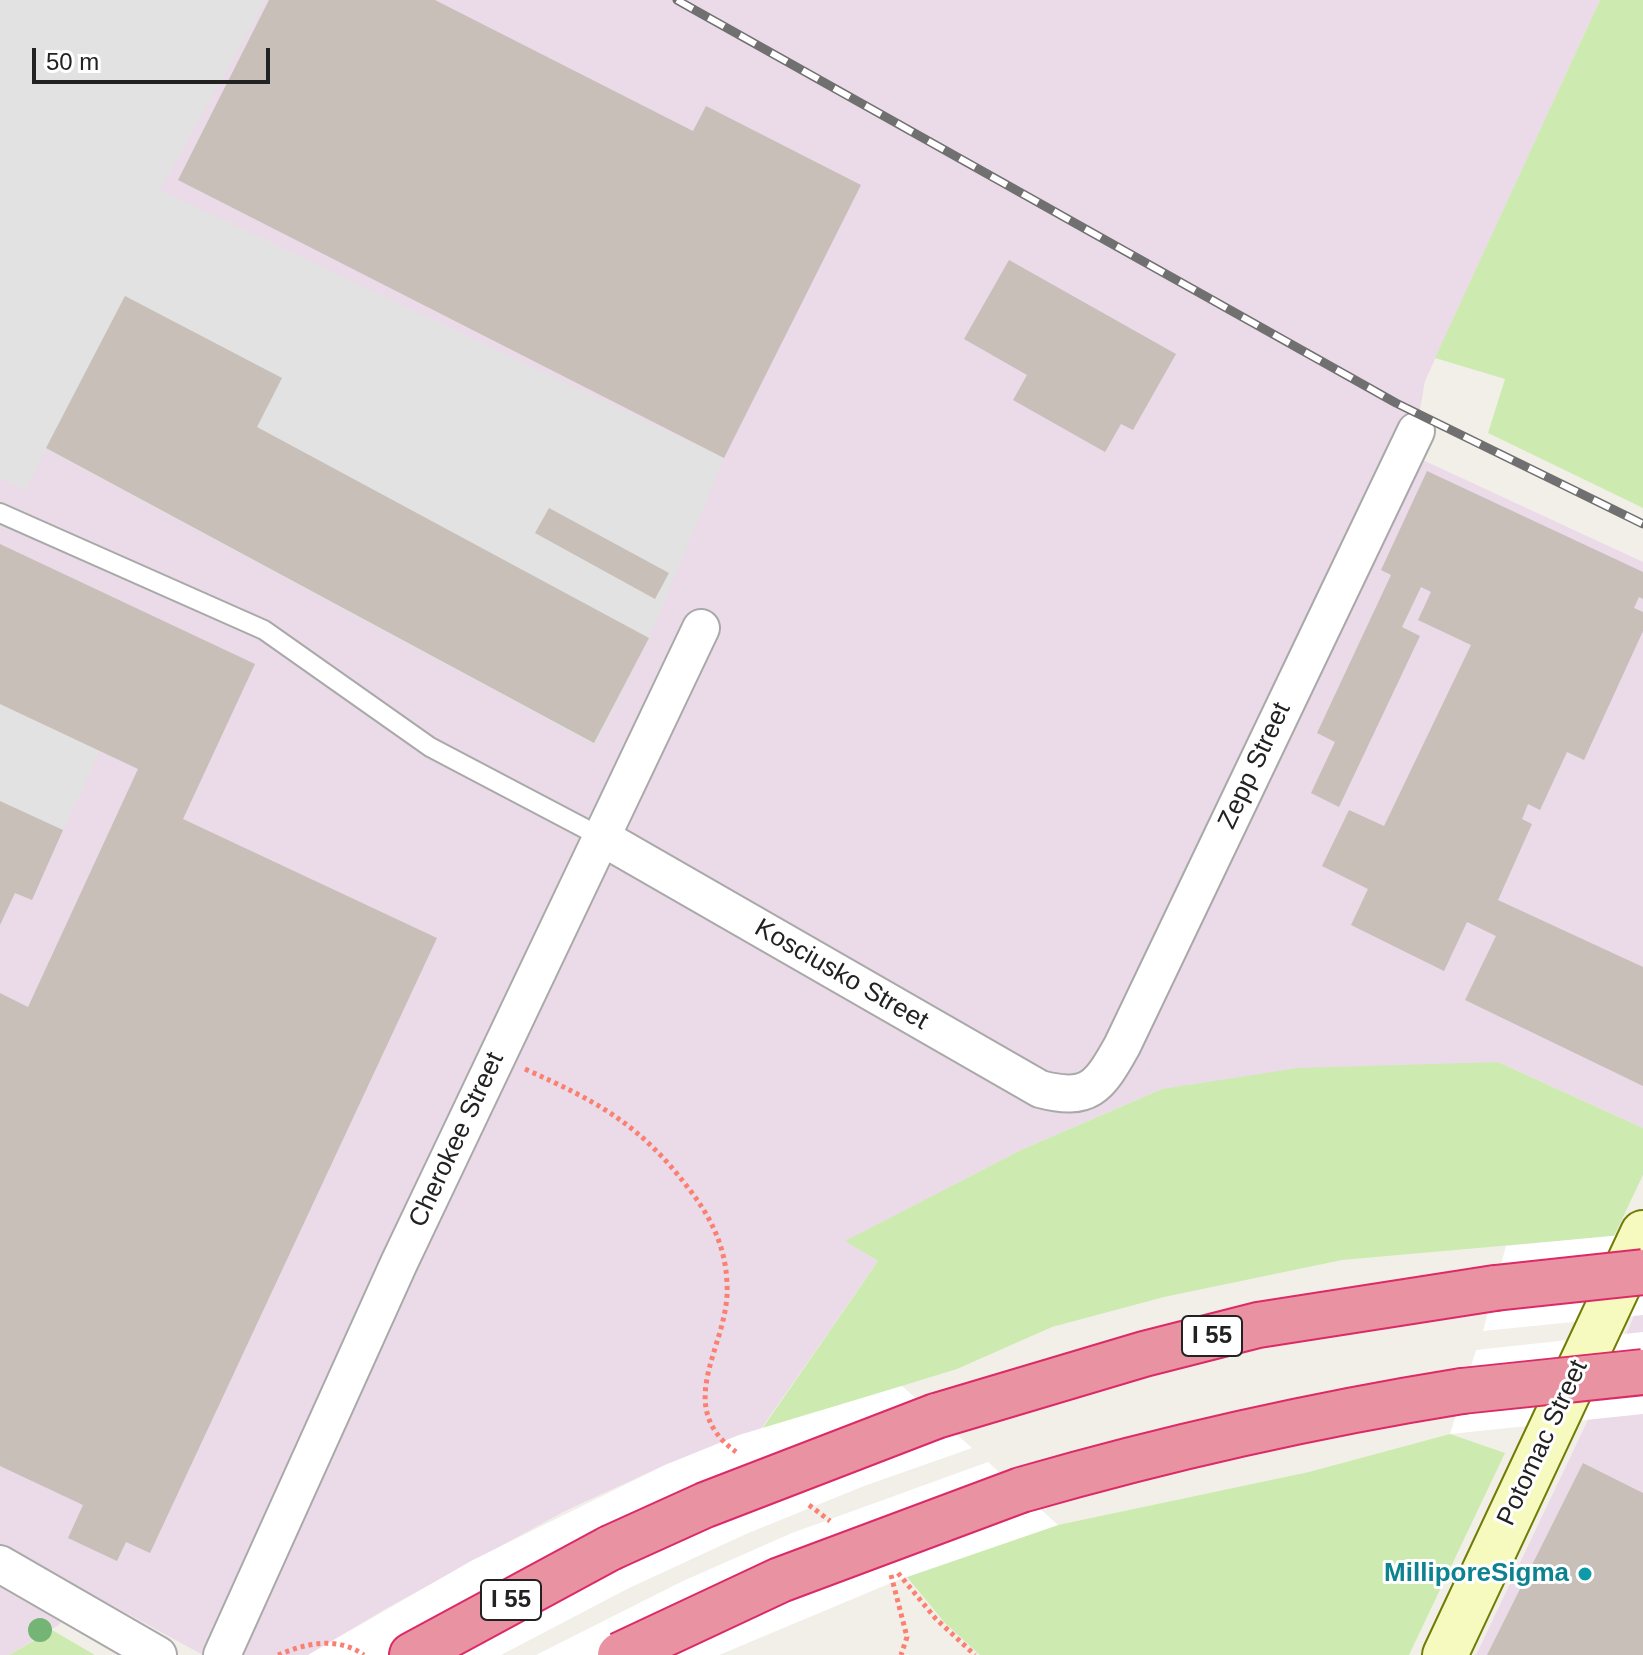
<!DOCTYPE html>
<style>
body{margin:0}
#map{position:relative;width:1643px;height:1655px;overflow:hidden;background:#f2efe9;font-family:Helvetica,sans-serif}
canvas{display:block}
.scale{position:absolute;left:32px;top:48px;width:238px;height:36px;box-sizing:border-box;border:4px solid #222;border-top:0;padding-left:10px;font-size:24px;line-height:28px;white-space:nowrap;color:#222;-webkit-text-stroke:6px #fff;paint-order:stroke}
</style>
<div id="map">
<canvas width="1643" height="1655"></canvas>
<div class="scale">50 m</div>
</div>
<script>
const ctx = document.querySelector('canvas').getContext('2d');
ctx.lineJoin = 'round';
function fillPath(path, color) { ctx.fillStyle = color; ctx.fill(path, 'evenodd'); }
function strokePath(path, color, width, dash) { ctx.strokeStyle = color; ctx.lineWidth = width; ctx.lineCap = dash ? 'butt' : 'round'; ctx.setLineDash(dash || []); ctx.stroke(path); }
function label(font, color, halo, rows, align = 'center') {
  ctx.font = font + ' Helvetica,sans-serif'; ctx.lineWidth = 6; ctx.setLineDash([]); ctx.textBaseline = 'middle'; ctx.strokeStyle = halo; ctx.fillStyle = color; for (const [text, x, y, turn = 0] of rows) {
    ctx.save(); ctx.translate(x, y); ctx.rotate((+turn || 0) * Math.PI / 180); ctx.textAlign = isNaN(turn) ? turn : align; if (halo) ctx.strokeText(text, 0, 0); ctx.fillText(text, 0, 0); ctx.restore();
  }
}
fillPath(new Path2D(`
 M 0,0 L 1600,0 L 1425,381 L 1412,455 L 1643,562 L 1643,1128 L 1498,1062 L 1162,1089 L 1023,1149 L 846,1241 L 878,1261 L 761,1429 L 665,1465 L 565,1511 L 387,1608 L 308,1655 L 203,1655 L 80,1588 L 59,1625 L 9,1655 L 0,1655 Z
 M 1643,1296 L 1643,1655 L 1476,1655 L 1586,1424 Z`), '#ebdbe8');
fillPath(new Path2D(`
 M 1600,0 L 1643,0 L 1643,508 L 1488,433 L 1505,379 L 1435,358 Z
 M 1498,1062 L 1643,1128 L 1643,1175 L 1614,1236 L 1342,1260 L 1164,1297 L 1052,1327 L 957,1369 L 762,1429 L 878,1261 L 845,1241 L 1023,1149 L 1162,1089 L 1298,1068 Z
 M 1450,1434 L 1505,1453 L 1409,1655 L 980,1655 L 945,1623 L 907,1577 L 1058,1525 L 1309,1472 Z
 M 52,1630 L 95,1655 L 9,1655 Z`), '#cdebb0');
fillPath(new Path2D(`
 M 0,0 L 266,0 L 160,190 L 724,458 L 649,638 L 595,745 L 46,449 L 26,490 L 0,477 Z
 M 0,704 L 100,751 L 63,830 L 0,801 Z`), '#e2e2e2');
fillPath(new Path2D(`
 M 1643,1233 L 1643,1315 L 1483,1331 L 1506,1246 Z
 M 1643,1332 L 1643,1414 L 1450,1434 L 1476,1350 Z
 M 902,1386 L 972,1448 L 864,1486 L 746,1534 L 629,1588 L 501,1655 L 308,1655 L 471,1561 L 665,1465 L 739,1435 Z
 M 988,1462 L 1058,1525 L 898,1580 L 719,1655 L 536,1655 L 683,1581 L 792,1533 Z`), '#fff');
fillPath(new Path2D(`
 M 269,0 L 435,0 L 693,131 L 706,106 L 861,185 L 724,458 L 178,180 Z
 M 1009,260 L 1176,354 L 1133,430 L 1121,424 L 1105,452 L 1013,400 L 1027,375 L 964,339 Z
 M 125,296 L 282,378 L 257,427 L 649,638 L 594,743 L 46,448 Z
 M 1427,471 L 1643,572 L 1643,599 L 1639,597 L 1634,608 L 1643,612 L 1643,631 L 1584,760 L 1567,752 L 1540,810 L 1528,804 L 1522,819 L 1532,824 L 1498,900 L 1643,967 L 1643,1086 L 1465,1000 L 1496,936 L 1467,922 L 1444,971 L 1351,925 L 1368,889 L 1322,866 L 1349,810 L 1384,826 L 1471,645 L 1418,620 L 1431,592 L 1421,587 L 1402,627 L 1420,636 L 1339,807 L 1311,793 L 1335,742 L 1317,733 L 1391,575 L 1381,570 Z
 M 549,508 L 669,573 L 655,599 L 535,533 Z
 M 0,544 L 255,664 L 183,819 L 437,938 L 150,1553 L 126,1542 L 117,1561 L 68,1538 L 83,1505 L 0,1466 L 0,993 L 28,1007 L 138,769 L 0,704 Z
 M 0,801 L 63,830 L 32,900 L 15,893 L 0,925 Z
 M 1583,1463 L 1643,1493 L 1643,1655 L 1487,1655 Z`), '#c7bfb8');
const lane = new Path2D(`
 M 0,513 L 264,630 L 430,747 L 603,838`);
const street = new Path2D(`
 M 603,838 L 1040,1089 C 1089,1102 1099,1087 1122,1046 L 1416,431
 M 0,1564 L 158,1655
 M 222,1655 L 399,1263 L 701,628`);
const secondary = new Path2D(`
 M 1445,1655 L 1643,1233`);
const highway = new Path2D(`
 M 936,1416 L 1144,1354 L 1258,1325 L 1495,1288
 M 1021,1490 C 1167,1448 1313,1415 1462,1391
 M 412,1655 L 610,1548`);
strokePath(lane, '#a9a9a9', 22);
strokePath(street, '#a9a9a9', 40);
strokePath(secondary, '#707d05', 48);
strokePath(highway, '#dc2a67', 48);
strokePath(new Path2D(`
 M 525,1069 C 598,1102 640,1124 689,1189 C 711,1217 726,1248 727,1284 C 731,1344 670,1404 736,1452
 M 809,1505 L 830,1521
 M 898,1573 L 936,1619 L 975,1655
 M 891,1575 L 907,1637 L 901,1655
 M 278,1655 C 307,1643 337,1636 364,1655`), '#fa8072', 5, [4, 4]);
strokePath(lane, '#fff', 18);
strokePath(street, '#fff', 36);
strokePath(secondary, '#f7fabf', 44);
strokePath(highway, '#e892a2', 44);
const rail = new Path2D(`
 M 677,0 L 1396,403 L 1643,524`);
strokePath(rail, '#707070', 9);
strokePath(rail, '#fff', 6, [18]);
const highwayBridge = new Path2D(`
 M 1495,1288 L 1643,1272
 M 1462,1391 L 1643,1372
 M 610,1548 L 705,1505 L 936,1416
 M 620,1655 L 780,1580 L 1021,1490`);
strokePath(highwayBridge, '#dc2a67', 48, []);
strokePath(highwayBridge, '#e892a2', 44);
ctx.fillStyle = '#74b475';
for (const [x, y] of [
 [40,1630]
]) { ctx.beginPath(); ctx.arc(x, y, 12, 0, 2 * Math.PI); ctx.fill(); }
for (const [x, y, r, color] of [
 [1585,1574,8,"#0f9aa8"]
]) { const dot = new Path2D(); dot.arc(x, y, r, 0, 2 * Math.PI); ctx.fillStyle = color; ctx.fill(dot); strokePath(dot, '#fff', 3); }
for (const [x, y, w] of [
 [1212,1336,60],
 [511,1600,60]
]) { const box = new Path2D(); box.roundRect(x - w / 2, y - 20, w, 40, 6); ctx.fillStyle = '#fff'; ctx.fill(box); strokePath(box, '#222', 2); }
label('bold 24px', '#222', null, [
 ["I 55",1212,1336],
 ["I 55",511,1600]
]);
label('26px', '#222', '#fff', [
 ["Zepp Street",1255,766,-65],
 ["Kosciusko Street",841,975,30],
 ["Cherokee Street",457,1140,-65],
 ["Potomac Street",1543,1443,-65]
]);
label('bold 26px', '#0d838f', '#fff', [
 ["MilliporeSigma",1569,1574]
], 'right');
</script>
